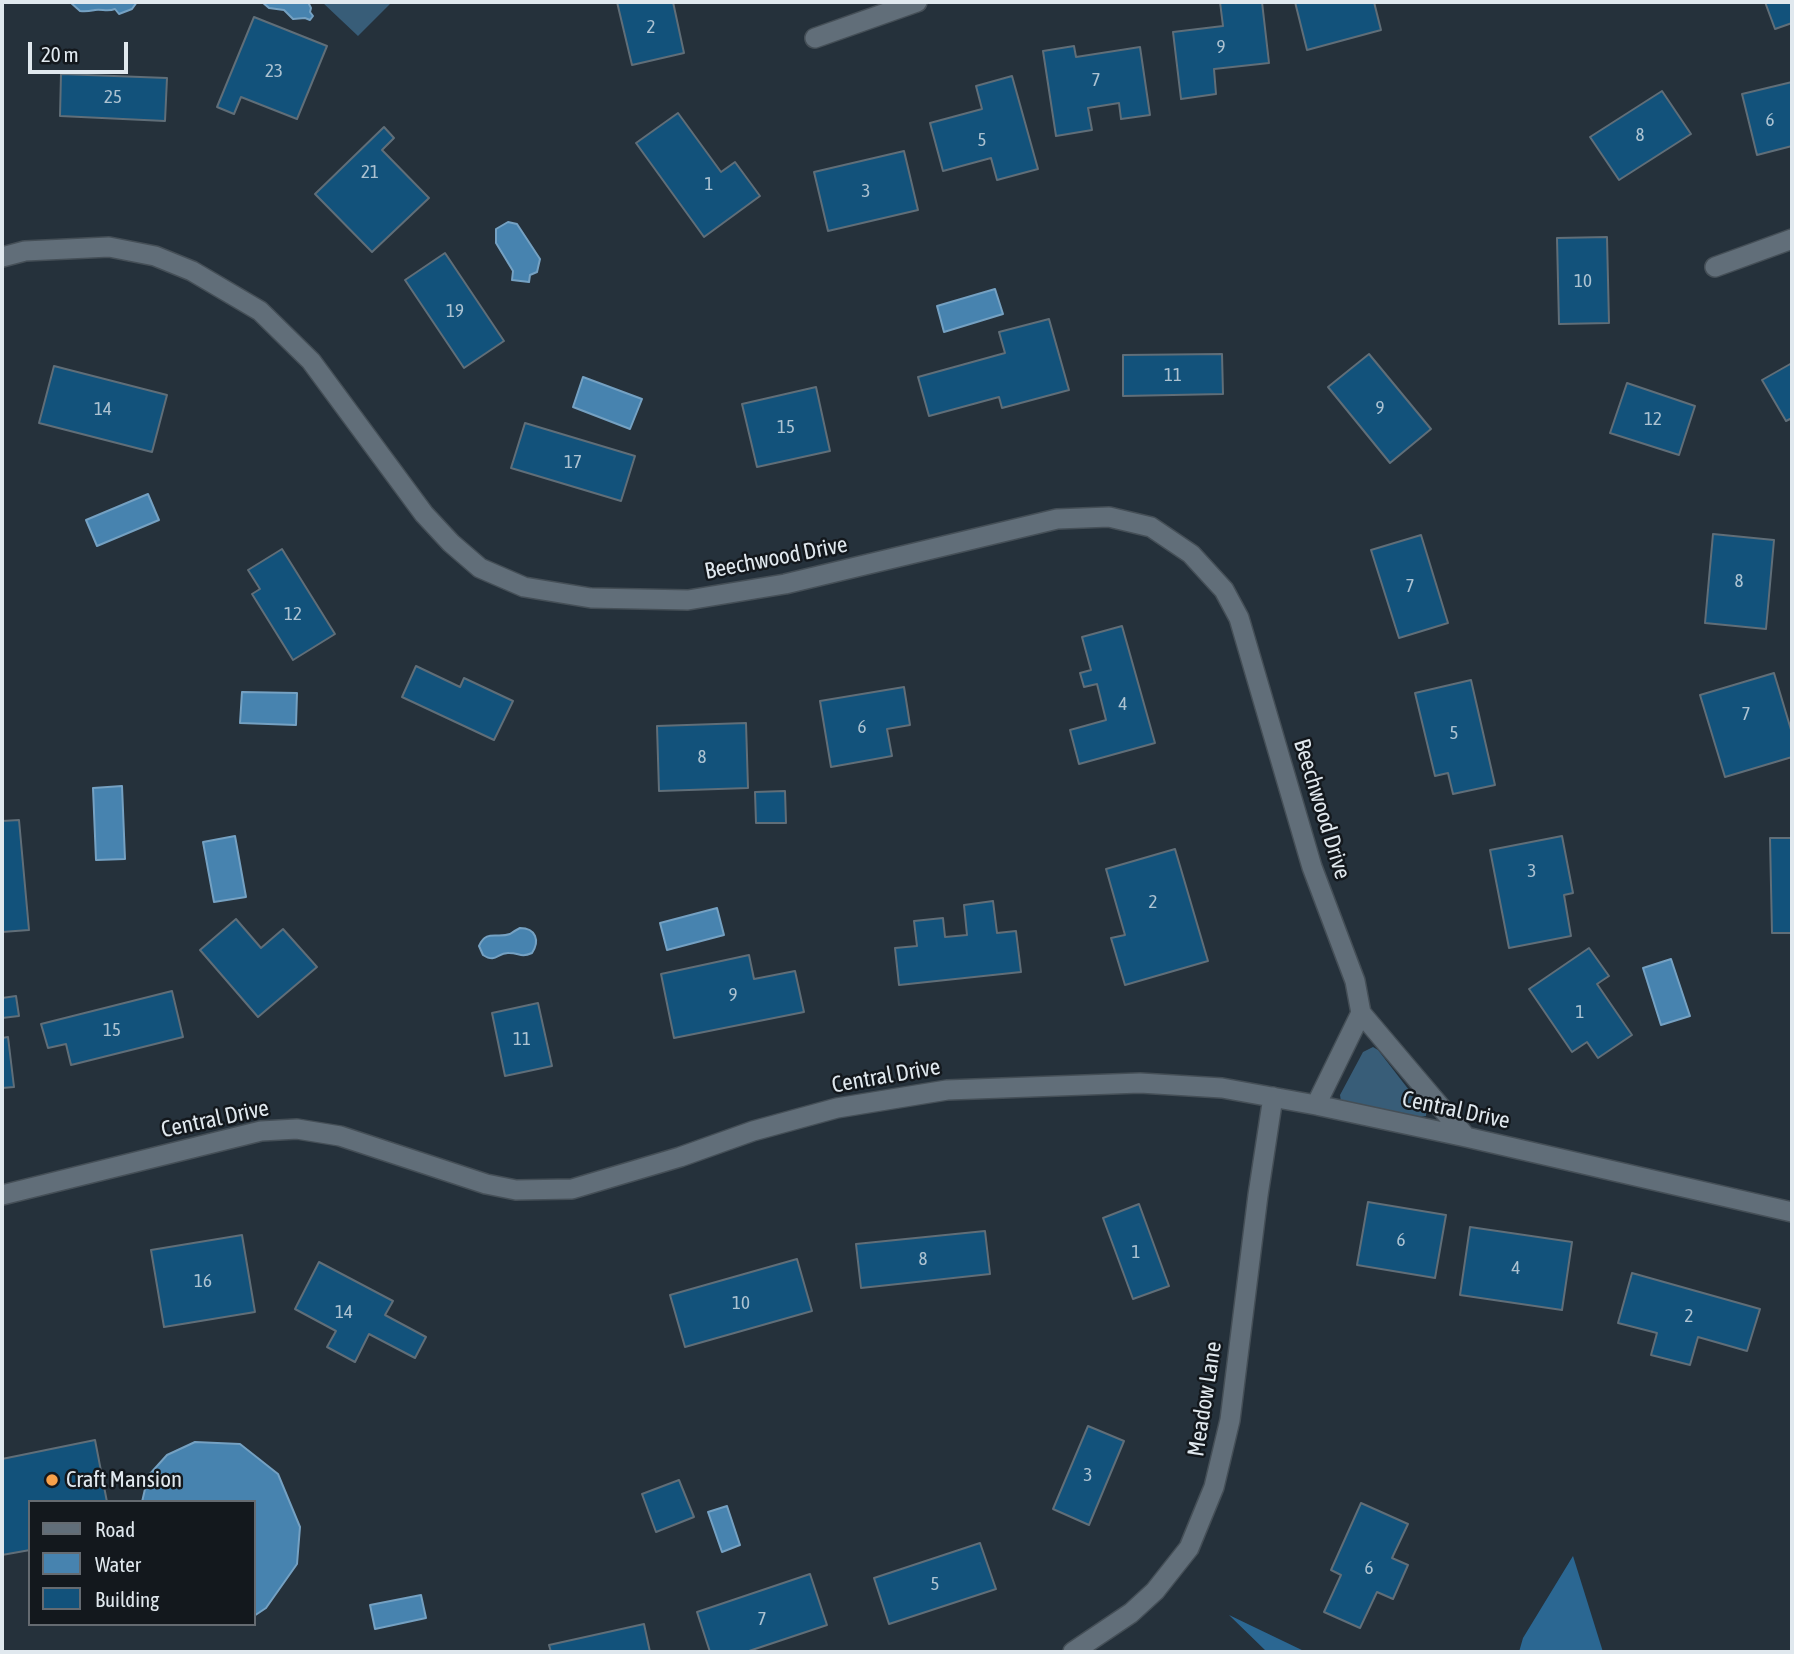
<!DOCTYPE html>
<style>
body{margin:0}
#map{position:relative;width:1794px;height:1654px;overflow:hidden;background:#25313b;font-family:"Asap Condensed",sans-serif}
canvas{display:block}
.frame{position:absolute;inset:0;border:4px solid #e0e8ee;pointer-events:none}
.legend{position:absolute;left:28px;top:1500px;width:228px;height:126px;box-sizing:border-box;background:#13181d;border:2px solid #656b71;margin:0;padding:9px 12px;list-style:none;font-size:21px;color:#e0e8ee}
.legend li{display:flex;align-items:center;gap:14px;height:35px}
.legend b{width:35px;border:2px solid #656b71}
.scale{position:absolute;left:28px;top:42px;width:100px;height:32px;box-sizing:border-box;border:4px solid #e0e8ee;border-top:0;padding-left:9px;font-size:21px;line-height:24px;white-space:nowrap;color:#e0e8ee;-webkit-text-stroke:5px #13181d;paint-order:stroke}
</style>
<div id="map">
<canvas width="1794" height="1654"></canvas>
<div class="frame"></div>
<ul class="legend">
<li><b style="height:9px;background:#616e79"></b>Road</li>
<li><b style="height:19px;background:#4783af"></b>Water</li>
<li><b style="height:19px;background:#12527b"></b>Building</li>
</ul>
<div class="scale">20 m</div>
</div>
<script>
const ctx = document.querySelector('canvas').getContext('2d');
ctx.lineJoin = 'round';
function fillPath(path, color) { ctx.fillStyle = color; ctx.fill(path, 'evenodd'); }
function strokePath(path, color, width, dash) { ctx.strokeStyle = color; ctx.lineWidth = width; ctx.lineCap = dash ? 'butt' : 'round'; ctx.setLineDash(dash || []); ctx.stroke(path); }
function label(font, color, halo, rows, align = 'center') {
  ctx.font = font + ' "Asap Condensed",sans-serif'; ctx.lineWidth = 5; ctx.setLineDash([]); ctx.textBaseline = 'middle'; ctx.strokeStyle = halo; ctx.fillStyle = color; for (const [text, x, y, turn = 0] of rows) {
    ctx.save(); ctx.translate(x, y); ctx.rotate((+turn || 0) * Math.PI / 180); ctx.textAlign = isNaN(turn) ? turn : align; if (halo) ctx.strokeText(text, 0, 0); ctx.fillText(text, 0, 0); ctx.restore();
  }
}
fillPath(new Path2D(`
 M 322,2 L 392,2 L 358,36 Z
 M 1373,1047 L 1378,1050 L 1426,1112 L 1426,1116 L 1420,1117 L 1341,1102 L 1340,1095 L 1363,1052 Z`), '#385d78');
fillPath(new Path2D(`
 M 1573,1556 L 1603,1652 L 1519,1652 L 1523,1638 Z
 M 1229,1615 L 1306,1652 L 1267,1652 Z`), '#2b6792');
const water = new Path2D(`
 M 70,2 L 137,2 L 132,9 L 119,14 L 115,9 C 108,12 102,9 95,10 C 90,11 86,12 80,11 Z
 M 262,2 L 308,2 L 311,8 L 310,12 L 313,16 L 310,20 L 305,18 L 293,19 L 284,10 L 269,8 Z
 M 508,222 L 517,224 L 540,259 L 537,272 L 530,275 L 529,282 L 512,280 L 513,271 L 496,243 L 496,229 Z
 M 995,289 L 1003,314 L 944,332 L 937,306 Z
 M 583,377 L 642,399 L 630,429 L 573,407 Z
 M 148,494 L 159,520 L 97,546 L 86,520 Z
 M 242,692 L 297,693 L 296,725 L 240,723 Z
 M 122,786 L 125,859 L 96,860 L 93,788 Z
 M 235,836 L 246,897 L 214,902 L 203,842 Z
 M 717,908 L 724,935 L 667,950 L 660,923 Z
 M 520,928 C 536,928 540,941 532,953 C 520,958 520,953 509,953 C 497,952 497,964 483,955 L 479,946 C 486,929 497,939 510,934 C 513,932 516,930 520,928 Z
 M 1671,959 L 1690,1016 L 1661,1025 L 1643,968 Z
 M 195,1442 L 240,1444 L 278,1474 L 300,1527 L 297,1564 L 266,1608 L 254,1616 L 254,1502 L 142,1502 L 148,1476 L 167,1455 Z
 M 727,1506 L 740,1545 L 722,1552 L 708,1512 Z
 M 421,1595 L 426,1618 L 375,1629 L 370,1605 Z`);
fillPath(water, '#4783af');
strokePath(water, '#75a1c2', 2);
const building = new Path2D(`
 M 617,2 L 673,2 L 684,53 L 632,65 Z
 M 1220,2 L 1262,2 L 1269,63 L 1214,69 L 1216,94 L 1181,99 L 1173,32 L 1223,26 Z
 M 1295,2 L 1374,2 L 1381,30 L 1307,50 Z
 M 1765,2 L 1792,2 L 1792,23 L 1775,29 Z
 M 254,17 L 327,46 L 297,119 L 241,97 L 234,114 L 217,107 Z
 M 1074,46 L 1076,57 L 1140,47 L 1150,115 L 1121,119 L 1119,103 L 1088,108 L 1092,130 L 1056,136 L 1043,51 Z
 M 61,74 L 167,78 L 165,121 L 60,116 Z
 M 1012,76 L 1038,169 L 997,180 L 991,158 L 943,171 L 930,123 L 982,109 L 976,86 Z
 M 1792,82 L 1792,146 L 1757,155 L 1742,94 Z
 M 1662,91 L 1691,134 L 1619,180 L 1590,137 Z
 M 678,113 L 721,172 L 735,162 L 760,196 L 704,237 L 636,143 Z
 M 384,127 L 394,138 L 382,150 L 429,198 L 372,252 L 315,194 Z
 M 904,151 L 918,210 L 828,231 L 814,172 Z
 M 1607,237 L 1609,323 L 1559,324 L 1557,238 Z
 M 445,253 L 504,341 L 464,368 L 405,280 Z
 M 1049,319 L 1069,390 L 1002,408 L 999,397 L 929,416 L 918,377 L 1005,353 L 999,332 Z
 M 1222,354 L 1223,394 L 1123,396 L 1123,355 Z
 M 1369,354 L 1431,429 L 1390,463 L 1328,387 Z
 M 1792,363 L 1792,418 L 1786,421 L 1762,380 Z
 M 54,366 L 167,395 L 152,452 L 39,423 Z
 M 1627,383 L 1695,406 L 1679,455 L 1610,433 Z
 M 816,387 L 830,451 L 757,467 L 742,404 Z
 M 525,423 L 635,456 L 621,501 L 511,468 Z
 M 1713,534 L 1774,540 L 1766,629 L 1705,623 Z
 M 1421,535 L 1448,623 L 1399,638 L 1371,550 Z
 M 282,549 L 335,634 L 293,660 L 252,594 L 260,589 L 248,570 Z
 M 1122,626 L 1155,743 L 1079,764 L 1070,730 L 1106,720 L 1097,684 L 1084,687 L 1080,673 L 1091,670 L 1082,637 Z
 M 416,666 L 460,687 L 464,678 L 513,701 L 494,740 L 402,697 Z
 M 1774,673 L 1792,733 L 1792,757 L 1725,777 L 1700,695 Z
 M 1471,680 L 1495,785 L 1453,794 L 1448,773 L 1435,776 L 1415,693 Z
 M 904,687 L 910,725 L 887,729 L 892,756 L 831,767 L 820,701 Z
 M 746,723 L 748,788 L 659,791 L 657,726 Z
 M 785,791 L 786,823 L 756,823 L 755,792 Z
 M 19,820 L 29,930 L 2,932 L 2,821 Z
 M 1562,836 L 1573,893 L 1564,895 L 1571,936 L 1509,948 L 1490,850 Z
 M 1770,838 L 1792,838 L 1792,933 L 1772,933 Z
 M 1175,849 L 1208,961 L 1125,985 L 1111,938 L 1125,935 L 1106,869 Z
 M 993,901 L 997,933 L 1016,931 L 1021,972 L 899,985 L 895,948 L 917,946 L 914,921 L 943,918 L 945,937 L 967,935 L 964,905 Z
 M 236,919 L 261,948 L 283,929 L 317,967 L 258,1017 L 200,950 Z
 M 1589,948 L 1609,976 L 1597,984 L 1632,1035 L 1598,1058 L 1587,1042 L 1572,1052 L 1529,989 Z
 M 749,955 L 754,979 L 795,971 L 804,1012 L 674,1038 L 661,974 Z
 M 172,991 L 183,1037 L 71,1065 L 66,1044 L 48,1048 L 41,1024 Z
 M 16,996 L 19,1016 L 2,1018 L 2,998 Z
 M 538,1003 L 552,1066 L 505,1076 L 492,1013 Z
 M 8,1037 L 14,1087 L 2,1088 L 2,1038 Z
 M 1368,1202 L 1446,1215 L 1435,1278 L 1357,1265 Z
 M 1139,1204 L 1169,1286 L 1133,1299 L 1103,1218 Z
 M 1470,1227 L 1572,1242 L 1562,1310 L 1460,1295 Z
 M 985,1231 L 990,1274 L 861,1288 L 856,1244 Z
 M 242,1235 L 255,1312 L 164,1327 L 151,1250 Z
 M 797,1259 L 812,1311 L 685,1347 L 670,1295 Z
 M 319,1262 L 393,1301 L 385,1315 L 426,1337 L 415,1358 L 369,1334 L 355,1362 L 327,1347 L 336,1331 L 295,1309 Z
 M 1632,1273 L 1760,1309 L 1747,1351 L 1698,1337 L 1690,1365 L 1651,1355 L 1657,1333 L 1618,1323 Z
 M 1088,1426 L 1124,1441 L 1089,1525 L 1053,1509 Z
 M 95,1440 L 107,1502 L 30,1502 L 30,1550 L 2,1555 L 2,1459 Z
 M 679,1480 L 694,1517 L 656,1532 L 642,1494 Z
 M 1361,1503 L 1408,1524 L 1392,1558 L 1408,1565 L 1393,1599 L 1377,1592 L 1360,1628 L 1324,1612 L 1341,1575 L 1331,1570 Z
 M 980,1543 L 996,1589 L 889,1624 L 874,1578 Z
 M 810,1574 L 827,1625 L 746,1652 L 710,1652 L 697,1612 Z
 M 644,1624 L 650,1652 L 551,1652 L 549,1645 Z`);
fillPath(building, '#12527b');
strokePath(building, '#606e78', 2);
const minor = new Path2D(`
 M 815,38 L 917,2
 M 2,257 L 25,251 L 109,247 L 155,256 L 192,271 L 260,311 L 311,361 L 424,514 L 451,543 L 480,568 L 524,587 L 591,598 L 688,600 L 785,584 L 1057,519 L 1109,517 L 1151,527 L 1191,554 L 1224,590 L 1239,618 L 1312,867 L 1355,981 L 1361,1013 L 1466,1137
 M 1715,267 L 1792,239
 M 1316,1105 L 1361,1013
 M 2,1195 L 261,1131 L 297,1129 L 340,1136 L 486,1184 L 516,1190 L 572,1189 L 680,1157 L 753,1131 L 837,1108 L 947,1090 L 1140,1083 L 1222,1088 L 1316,1105 L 1466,1137 L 1792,1212
 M 1073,1652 L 1131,1613 L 1155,1591 L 1189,1548 L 1214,1487 L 1230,1420 L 1258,1195 L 1273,1097`);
strokePath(minor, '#454f57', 22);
strokePath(minor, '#616e79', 19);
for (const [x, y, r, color] of [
 [52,1480,7,"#f8a14a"]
]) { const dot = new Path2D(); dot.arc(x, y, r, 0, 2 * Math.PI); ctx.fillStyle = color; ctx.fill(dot); strokePath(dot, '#13181d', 2.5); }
label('19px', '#acc2d1', null, [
 ["2",651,27],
 ["9",1221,47],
 ["23",274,71],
 ["7",1096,80],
 ["25",113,97],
 ["6",1770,120],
 ["8",1640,135],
 ["5",982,140],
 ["21",370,172],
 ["1",709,184],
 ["3",866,191],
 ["10",1583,281],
 ["19",455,311],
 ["11",1173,375],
 ["9",1380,408],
 ["14",103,409],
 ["12",1653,419],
 ["15",786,427],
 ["17",573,462],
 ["8",1739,581],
 ["7",1410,586],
 ["12",293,614],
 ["4",1123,704],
 ["7",1746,714],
 ["6",862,727],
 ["5",1454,733],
 ["8",702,757],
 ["3",1532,871],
 ["2",1153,902],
 ["9",733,995],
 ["1",1580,1012],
 ["15",112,1030],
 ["11",522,1039],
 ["6",1401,1240],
 ["1",1136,1252],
 ["8",923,1259],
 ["4",1516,1268],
 ["16",203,1281],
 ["10",741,1303],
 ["14",344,1312],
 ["2",1689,1316],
 ["3",1088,1475],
 ["6",1369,1568],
 ["5",935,1584],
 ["7",762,1619]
]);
label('23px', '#e0e8ee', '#13181d', [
 ["Beechwood Drive",776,558,-11],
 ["Beechwood Drive",1322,809,73],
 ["Central Drive",886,1076,-10],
 ["Central Drive",1456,1110,12],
 ["Central Drive",215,1119,-12],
 ["Meadow Lane",1205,1399,-81]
]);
label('23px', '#e0e8ee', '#13181d', [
 ["Craft Mansion",66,1480]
], 'left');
</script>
